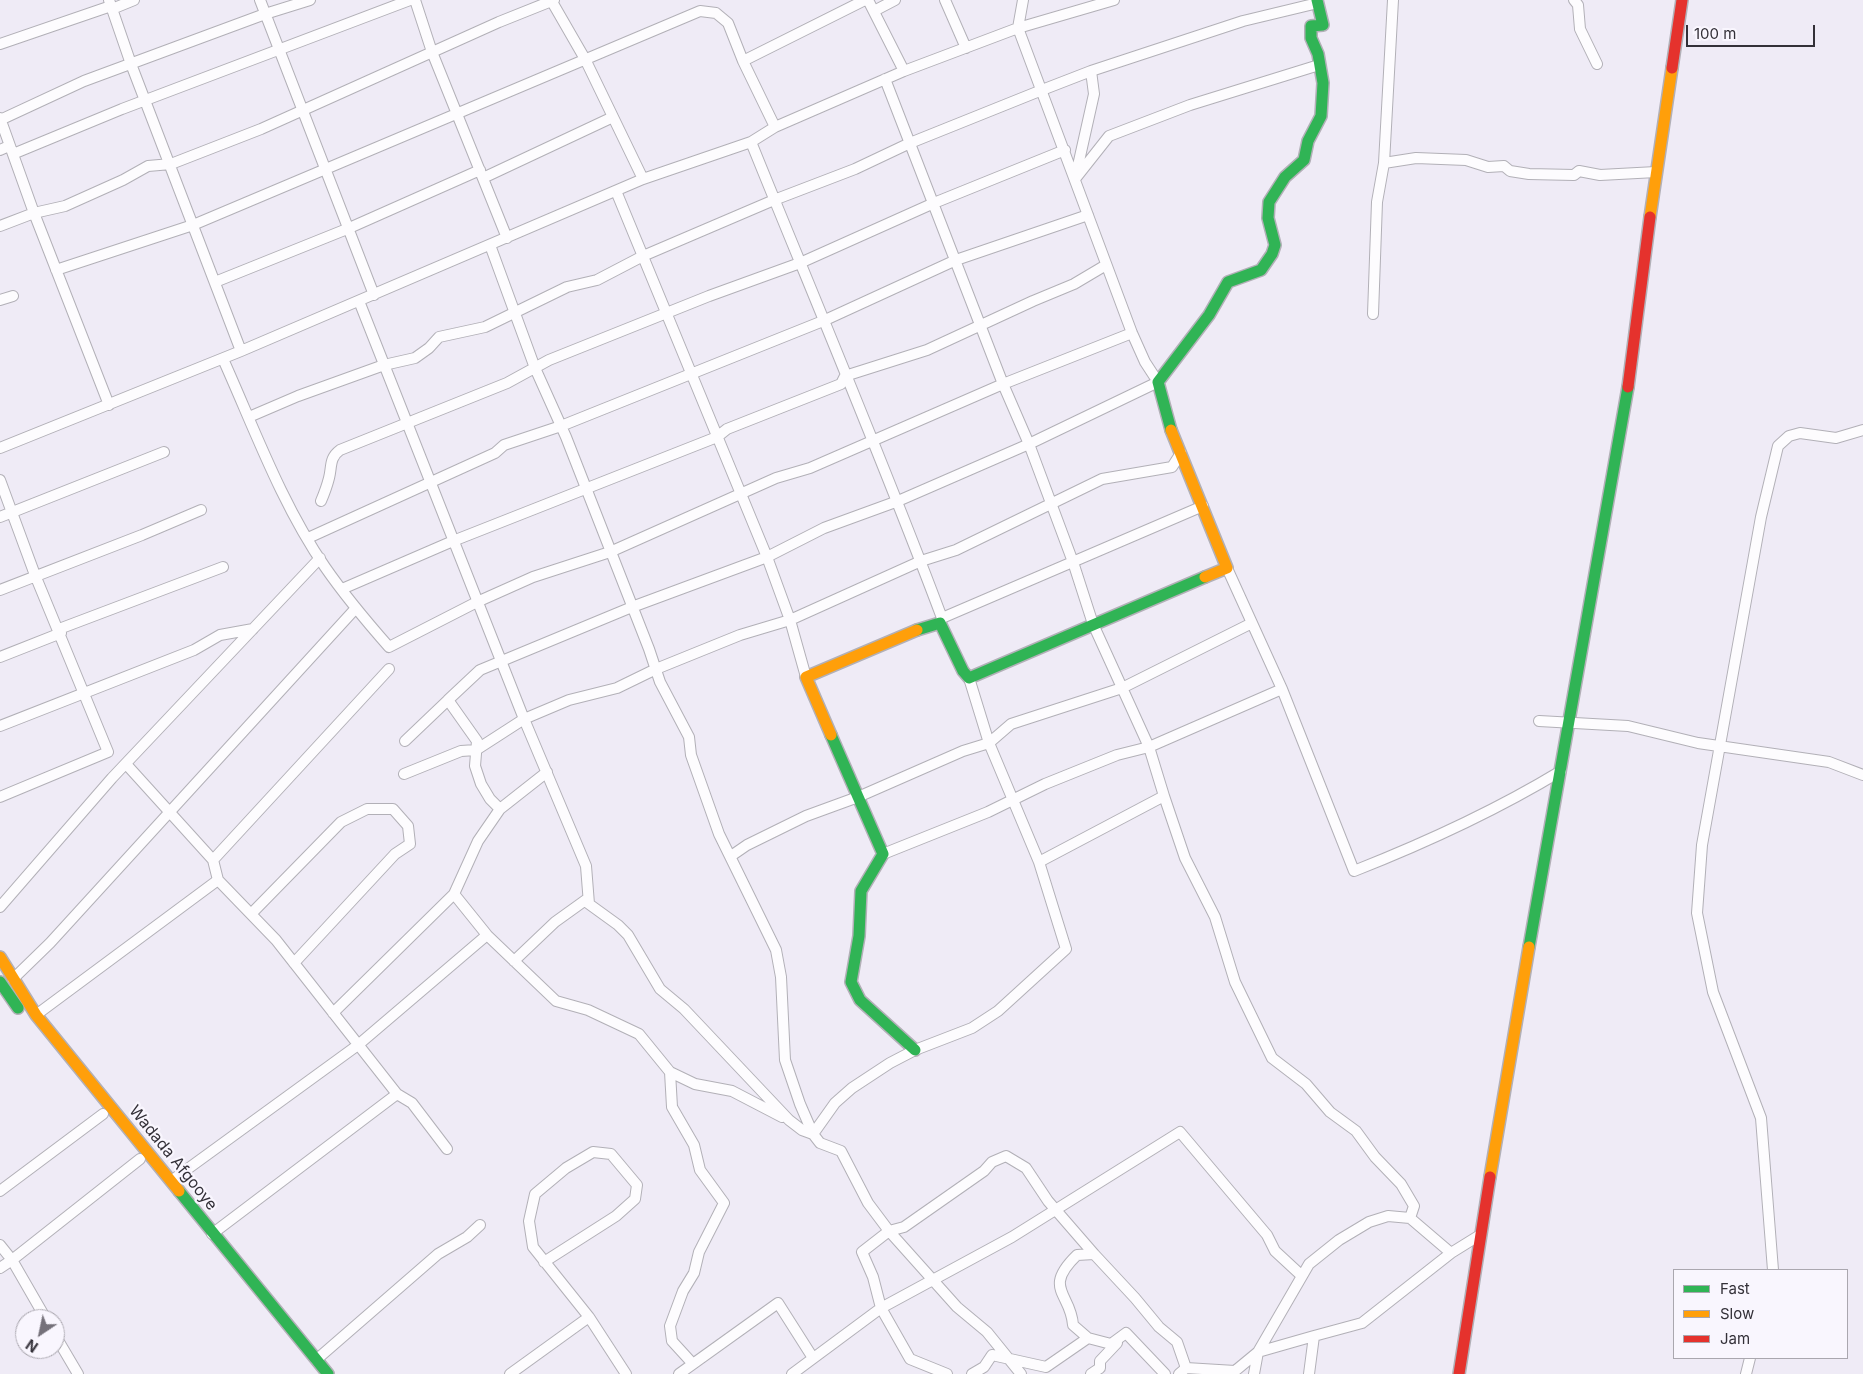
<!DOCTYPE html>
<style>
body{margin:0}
#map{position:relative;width:1863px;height:1374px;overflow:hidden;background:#efebf6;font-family:Inter,sans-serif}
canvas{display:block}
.legend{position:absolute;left:1673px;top:1269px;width:175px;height:90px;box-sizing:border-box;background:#f9f6fe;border:1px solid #aaa7af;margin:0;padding:6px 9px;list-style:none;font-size:15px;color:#333038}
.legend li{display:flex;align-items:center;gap:10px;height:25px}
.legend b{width:25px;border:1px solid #aaa7af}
.north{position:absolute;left:15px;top:1309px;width:50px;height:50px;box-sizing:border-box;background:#f9f6fe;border:1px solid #aaa7af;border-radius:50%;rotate:214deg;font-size:14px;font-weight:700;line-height:20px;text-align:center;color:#333038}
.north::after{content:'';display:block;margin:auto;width:18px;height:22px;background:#75717a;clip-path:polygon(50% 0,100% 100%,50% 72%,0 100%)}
.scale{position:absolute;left:1686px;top:25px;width:129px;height:22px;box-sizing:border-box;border:2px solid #333038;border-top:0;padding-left:6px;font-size:15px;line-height:18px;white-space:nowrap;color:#333038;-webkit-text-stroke:4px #f9f6fe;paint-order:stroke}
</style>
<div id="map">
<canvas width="1863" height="1374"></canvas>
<ul class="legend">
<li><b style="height:6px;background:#30b455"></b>Fast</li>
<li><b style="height:6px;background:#ff9f0a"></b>Slow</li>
<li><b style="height:6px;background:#e5322d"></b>Jam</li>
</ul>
<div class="north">N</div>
<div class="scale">100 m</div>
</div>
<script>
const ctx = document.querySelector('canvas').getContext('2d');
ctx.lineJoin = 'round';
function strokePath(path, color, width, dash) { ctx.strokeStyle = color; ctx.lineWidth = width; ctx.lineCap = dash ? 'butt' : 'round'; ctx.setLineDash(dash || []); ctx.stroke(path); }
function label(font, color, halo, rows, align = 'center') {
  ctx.font = font + ' Inter,sans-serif'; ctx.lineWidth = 4.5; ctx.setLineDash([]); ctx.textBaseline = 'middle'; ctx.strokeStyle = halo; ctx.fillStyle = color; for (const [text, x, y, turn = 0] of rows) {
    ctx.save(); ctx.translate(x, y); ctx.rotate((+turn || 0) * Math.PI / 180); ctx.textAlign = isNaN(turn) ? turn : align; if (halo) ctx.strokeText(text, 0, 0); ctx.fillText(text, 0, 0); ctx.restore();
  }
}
const street = new Path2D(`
 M 109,0 L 131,64 L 241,351
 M 260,0 L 374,295
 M 415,0 L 432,52 L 507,238
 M 551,0 L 585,59 L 643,179
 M 868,0 L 904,71
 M 945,0 L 966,48
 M 1574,0 L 1578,5 L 1580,29 L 1597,64
 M 112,9 L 134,0
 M 874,11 L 895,0
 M 0,44 L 111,6
 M 743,61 L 865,0
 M 1091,71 L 1094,94 L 1075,179 L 1109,136 L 1190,105 L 1319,65
 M 885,79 L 1003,384 L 1029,444 L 1073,562 L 1093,624 L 1149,747 L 1282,689 L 1227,568
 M 0,118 L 34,213 L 109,405
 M 0,120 L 84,81 L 265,14 L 310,0
 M 751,142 C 815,300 882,458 942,618 L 940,623
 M 0,150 L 9,146
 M 13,154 L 122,109 L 410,0
 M 1384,163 L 1416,158 L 1466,160 L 1488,167 L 1504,166 L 1510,171 L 1529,174 L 1574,175 L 1579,171 L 1600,175 L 1656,172
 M 483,178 L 613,117
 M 616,191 L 767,557 L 790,620 L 806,677
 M 0,226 L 34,213 L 65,206 L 123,180 L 148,166 L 171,164 L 261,129 L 499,22 L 554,0
 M 490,245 L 535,368 L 566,437 L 649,649 L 660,682 L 689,737 L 691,755 L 719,834 L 776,950 L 781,977 L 785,1060 L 800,1104 L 813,1134 L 820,1143 L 841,1151 L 868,1203 L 889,1231 L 957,1307 L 987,1332 L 1021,1374
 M 56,270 L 193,225 L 700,11 L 716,13 L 728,23 L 743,61 L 775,127
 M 215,282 L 347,229 L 480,170
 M 0,300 L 13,296
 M 359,301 L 524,719 L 569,700 L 617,688 L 656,669 L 740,635 L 790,620 L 921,561 L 956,550 L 1102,479 L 1172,467 L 1181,453
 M 1373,314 L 1377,202 L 1384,163 L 1393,0
 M 223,359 C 254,428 282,505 325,567 C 345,596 367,622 389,647 L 477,602 L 533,577 L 610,552 L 776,478 L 810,468 L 1003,384 L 1132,333
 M 249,417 L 298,396 L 384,365 L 415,358 L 429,348 L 439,337 L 485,327 L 567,287 L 597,280 L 643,256 L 774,200 L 855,169 L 910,143 L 1042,90 L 1091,71 L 1243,21 L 1318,3
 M 0,448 L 241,351 L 643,179 L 751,142 L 775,127 L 904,71 L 1018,28 L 1114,0
 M 0,480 L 35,575 L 108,752 L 0,797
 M 321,501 C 324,494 327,486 329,478 C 332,467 329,458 340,450 L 507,383 L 549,360 L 709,296 L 800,263 L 934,203 L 1065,150
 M 0,517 L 164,452
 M 308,538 L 495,453 L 504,445 L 561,426 L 823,321 L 956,260 L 1088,215
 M 342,589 L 453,541 L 717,437 L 727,429 L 841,384 L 845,376 L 927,350 L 1033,301 L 1074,284 L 1106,265
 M 0,590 L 142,535 L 201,510
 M 942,618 L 1203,506
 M 59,629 L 223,567
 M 0,657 L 61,633
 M 1282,689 L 1354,871 C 1425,843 1495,811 1561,771
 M 448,700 L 480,670 L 632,607 L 767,557 L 824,528 L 898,501 L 1029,444 L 1158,382 L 1145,362 L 1132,333 L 1018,28 L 1023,0
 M 1539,721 L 1628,726 L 1698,743 L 1829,762 L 1863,775
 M 0,726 L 194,650 L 220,635 L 253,629
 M 405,741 L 448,700 L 477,741 L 475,766 L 481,784 L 490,799 L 500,809
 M 126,764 L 213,860 L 218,880 L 276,940 L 397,1094 L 412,1103 L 447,1149
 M 404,774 L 461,751 L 476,750 L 524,719 L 586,866 L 589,904 L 618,925 L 628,935 L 660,989 L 684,1009 L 789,1120 L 802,1130 L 813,1134
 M 1164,796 L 1185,858 L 1215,917 L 1235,982 L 1272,1058 L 1306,1084 L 1330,1112 L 1356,1131 L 1375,1157 L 1401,1184 L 1414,1206 L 1410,1218
 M 883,854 L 988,812 L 1045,784 L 1117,755 L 1149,747 L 1164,796 L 1039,862
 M 731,856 L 747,845 L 806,816 L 858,797 L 963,751 L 989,743 L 1011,724 L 1122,688 L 1252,623
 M 213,860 L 389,669
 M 454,894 L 487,935 L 556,1001 L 588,1010 L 639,1034 L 670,1072 L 695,1084 L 732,1091 L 782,1117
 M 0,907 L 112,778 L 320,558
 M 251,914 L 341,822 L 367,809 L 393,809 L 408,826 L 410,844 L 395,854 L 294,963
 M 514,961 L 555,922 L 587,899
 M 13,979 L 50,943 L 356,608
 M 333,1013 L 454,894 L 478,841 L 500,809 L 547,772
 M 36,1015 L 218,880
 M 670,1072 L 672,1107 L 694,1145 L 700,1170 L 724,1203 L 699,1252 L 694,1273 L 683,1291 L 670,1326 L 672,1341 L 693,1364
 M 813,1134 L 835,1103 L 852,1088 L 890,1063 L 915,1050 L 972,1028 L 998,1011 L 1066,949 L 1039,862 L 989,743 L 969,678
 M 171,1181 L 358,1045 L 487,935
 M 0,1191 L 103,1114
 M 212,1234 L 397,1094
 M 0,1245 L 12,1260 L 0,1268
 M 544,1262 L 616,1216 L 635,1199 L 637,1185 L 611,1154 L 593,1152 L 566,1168 L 535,1194 L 529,1221 L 533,1247 L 589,1317 L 626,1374
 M 1773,1270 L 1761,1118 L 1713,992 L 1697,913 L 1702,845 L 1761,517 L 1778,446 L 1789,436 L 1800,433 L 1836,438 L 1863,430
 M 46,1319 L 12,1260 L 140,1159
 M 55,1335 L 78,1374
 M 316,1360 L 438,1254 L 467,1237 L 480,1225
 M 510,1374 L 589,1317
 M 679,1374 L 778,1303 L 813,1358
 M 792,1374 L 881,1308 L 1012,1237 L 1180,1132 L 1267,1235 L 1275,1251 L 1302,1276
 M 947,1374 L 910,1359 L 881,1308 L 873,1277 L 862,1252 L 889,1231 L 904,1227 L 984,1171 L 992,1162 L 1006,1156 L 1026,1168 L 1048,1201 L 1094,1254
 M 972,1374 L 984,1367 L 992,1355 L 1046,1367 L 1088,1338
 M 1091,1374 L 1100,1368 L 1100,1361 L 1117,1343
 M 1165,1374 L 1126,1333 L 1111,1344 L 1088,1338 L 1073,1325 C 1071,1293 1042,1289 1077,1255 L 1094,1254 L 1135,1298 L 1159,1327 L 1177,1342 L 1186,1368
 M 1179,1374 L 1186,1368 L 1235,1371 L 1258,1352 L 1314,1336
 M 1254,1374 L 1258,1352 L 1309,1264 L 1339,1240 L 1369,1222 L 1388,1216 L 1410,1218 L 1451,1253
 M 1309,1374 L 1314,1336 L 1362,1323 L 1451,1253 L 1480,1235
 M 1746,1374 L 1750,1358`);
const fast = new Path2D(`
 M 1171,430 L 1158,382 L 1209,315 L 1228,282 L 1261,270 L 1272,254 L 1275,245 L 1268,218 L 1269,202 L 1285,177 L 1304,160 L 1308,141 L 1321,116 L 1323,83 L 1318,54 L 1311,38 L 1311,26 L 1323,25 L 1317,0
 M 917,630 L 940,623 L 963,671 L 969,678 L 1205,577
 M 831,735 L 883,854 L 861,891 L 859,936 L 851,982 L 860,1000 L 915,1050
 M 1529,947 L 1628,387
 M 0,982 L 18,1008
 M 179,1191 L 328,1374`);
const slow = new Path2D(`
 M 1650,217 L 1672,68
 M 1171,430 L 1227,568 L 1205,577
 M 831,735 L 806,677 L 917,630
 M 0,957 L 36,1015 L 179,1191
 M 1490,1177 L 1529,947`);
const jam = new Path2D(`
 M 1672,68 L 1682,0
 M 1628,387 L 1650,217
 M 1459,1374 L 1490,1177`);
strokePath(street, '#b2b0b7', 12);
strokePath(fast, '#b2b0b7', 14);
strokePath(slow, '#b2b0b7', 14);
strokePath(jam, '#b2b0b7', 14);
strokePath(street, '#fdfcfe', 10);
strokePath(fast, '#30b455', 11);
strokePath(slow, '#ff9f0a', 11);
strokePath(jam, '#e5322d', 11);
label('16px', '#333038', '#f9f6fe', [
 ["Wadada Afgooye",173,1158,51]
]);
</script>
